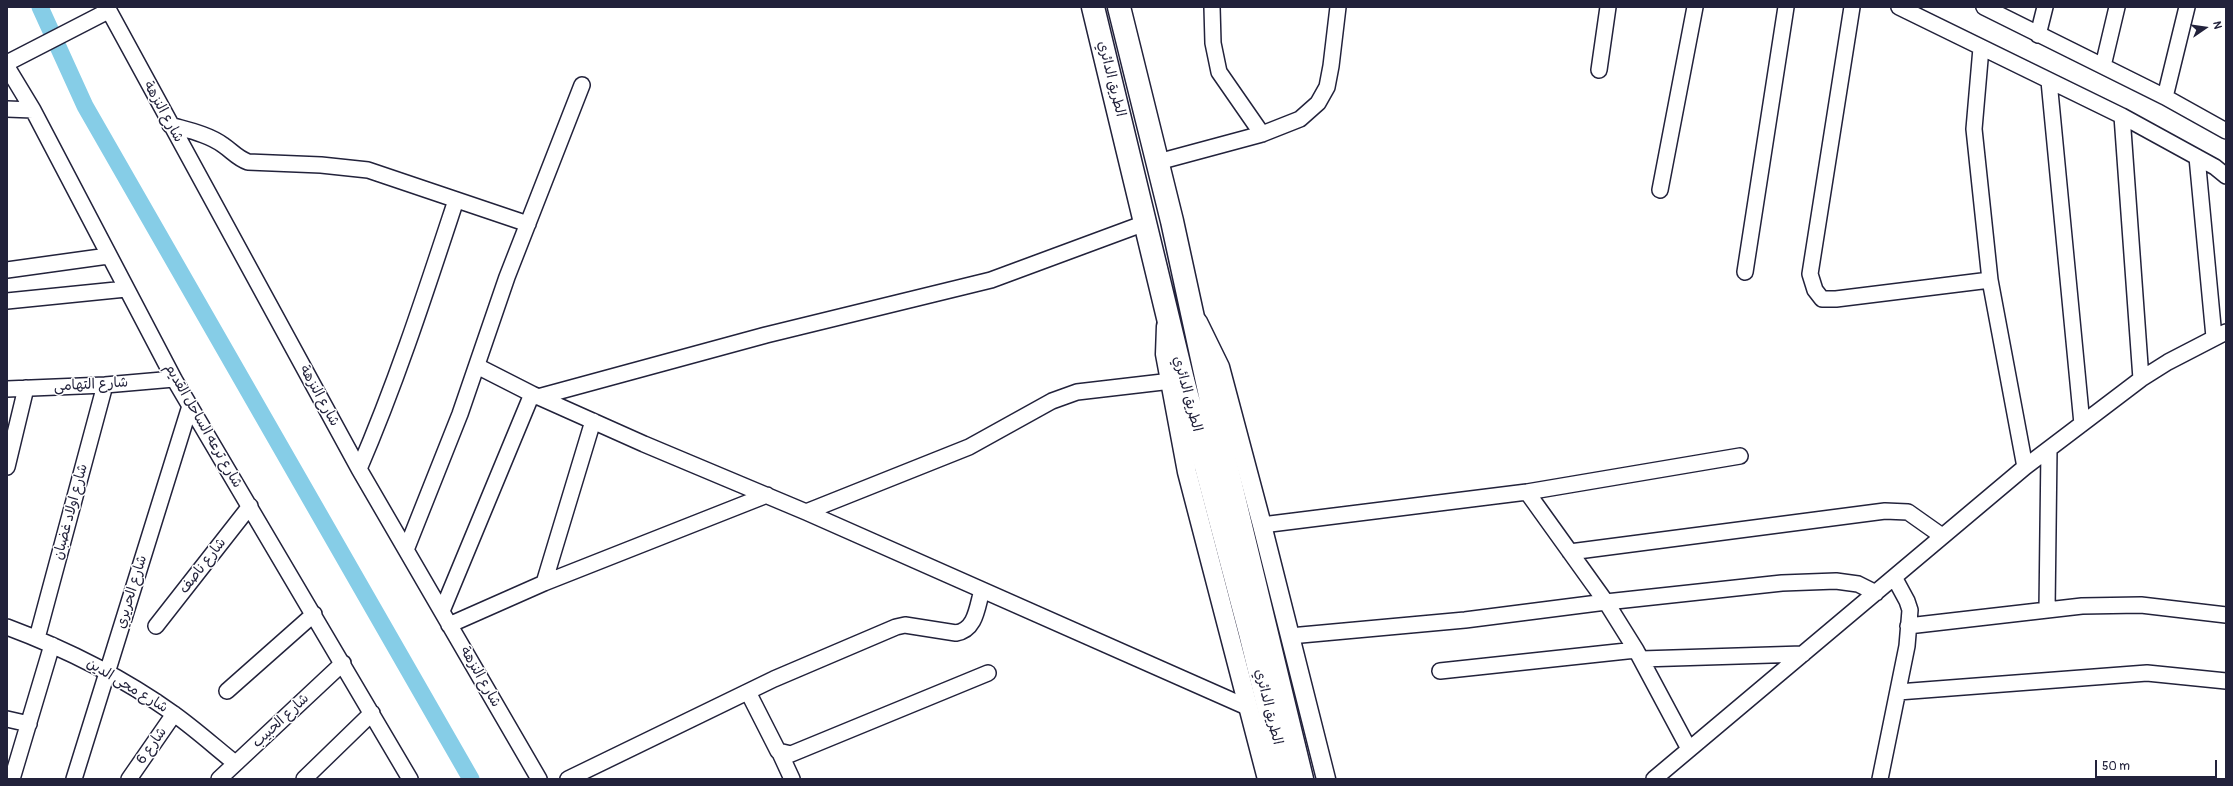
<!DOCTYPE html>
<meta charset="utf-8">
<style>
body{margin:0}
#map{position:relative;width:2233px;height:786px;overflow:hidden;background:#fff;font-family:Pangolin,sans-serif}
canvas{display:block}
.frame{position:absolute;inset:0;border:8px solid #22223b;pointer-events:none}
.north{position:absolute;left:2185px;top:8px;width:40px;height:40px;-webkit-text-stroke:3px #fff;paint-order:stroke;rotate:77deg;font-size:11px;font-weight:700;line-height:16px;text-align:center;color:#22223b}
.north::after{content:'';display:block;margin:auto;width:14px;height:18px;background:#22223b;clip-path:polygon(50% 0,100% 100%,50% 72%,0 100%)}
.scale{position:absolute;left:2095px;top:760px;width:122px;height:18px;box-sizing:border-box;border:2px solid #22223b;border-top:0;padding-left:5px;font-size:12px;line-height:14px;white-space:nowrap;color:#22223b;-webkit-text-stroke:3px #fff;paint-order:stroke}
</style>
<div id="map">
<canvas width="2233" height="786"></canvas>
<div class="frame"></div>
<div class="north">N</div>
<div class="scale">50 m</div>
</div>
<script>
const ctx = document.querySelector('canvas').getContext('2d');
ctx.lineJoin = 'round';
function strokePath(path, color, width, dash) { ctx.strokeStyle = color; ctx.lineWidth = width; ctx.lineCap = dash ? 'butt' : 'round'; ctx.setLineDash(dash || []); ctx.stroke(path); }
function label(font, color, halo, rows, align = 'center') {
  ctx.font = font + ' Pangolin,"Playpen Sans Arabic",sans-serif'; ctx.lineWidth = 3; ctx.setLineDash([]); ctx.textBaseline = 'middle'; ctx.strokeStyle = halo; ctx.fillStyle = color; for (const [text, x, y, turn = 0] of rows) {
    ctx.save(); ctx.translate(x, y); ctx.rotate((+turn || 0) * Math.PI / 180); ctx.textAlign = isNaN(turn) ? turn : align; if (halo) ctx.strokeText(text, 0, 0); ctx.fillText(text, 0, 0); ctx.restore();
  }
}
strokePath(new Path2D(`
 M 1918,7 L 1920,8`), '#5e89a2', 5);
strokePath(new Path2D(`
 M 40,7 L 85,106 L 471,779`), '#86cde7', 17);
const minor = new Path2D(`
 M 107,7 L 359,469 L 539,779
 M 1212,7 L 1213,43 L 1219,72 L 1262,134
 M 1852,7 L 1810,274 L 1815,290 L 1822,299 L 1836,299 L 1990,280
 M 1899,7 L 2122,116 L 2215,167 L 2226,176
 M 1984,7 L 2165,97 L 2226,131
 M 2038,35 L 2045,7
 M 1981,48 L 1974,129 L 1990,280 L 2025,467
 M 7,63 L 108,11
 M 2103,66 L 2117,7
 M 7,67 L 33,110 L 174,379 L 410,779
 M 1599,70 L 1608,7
 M 2049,81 L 2082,424
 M 2165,97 L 2187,7
 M 7,109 L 33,110
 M 2122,116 L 2141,379
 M 170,125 C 187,130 208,134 223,145 C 232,151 237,158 248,162 L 321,165 L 368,170 L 528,224
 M 2197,157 L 2214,337
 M 1158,162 L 1262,134 L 1300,119 L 1318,103 L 1327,87 L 1331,66 L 1338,7
 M 1660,190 L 1695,7
 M 7,270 L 108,256
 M 1745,272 L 1786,7
 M 7,301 L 126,289
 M 7,389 L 105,385 L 174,379
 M 532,394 L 644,444 L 806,512 L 1249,708
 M 538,397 L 766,335 L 991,280 L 1145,223
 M 7,467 L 26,388
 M 359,469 C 397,381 426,291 456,200
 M 1527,492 L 1606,602 L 1636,650 L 1689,749
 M 806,512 L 969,447 L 1052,401 L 1077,392 L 1180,380
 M 1262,525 L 1527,492 L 1740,456
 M 406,550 L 460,414 L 507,277 L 582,85
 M 1570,552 L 1885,511 L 1908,512 L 1942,536
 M 544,583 L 593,421
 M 2047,610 L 2049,449
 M 442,611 L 532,394 L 477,366
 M 449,625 L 544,583 L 767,495
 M 156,626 L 250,506
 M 1908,626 L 2082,606 L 2141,605 L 2226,615
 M 7,627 C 66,649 122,677 174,714 C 195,729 215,747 235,763
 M 1290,636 L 1465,620 L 1606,602 L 1782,583 L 1836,581 L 1858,584 L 1876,593
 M 37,638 L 105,385
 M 1641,659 L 1803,654
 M 1440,671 L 1636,650
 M 227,691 L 314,614
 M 748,692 L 778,751 L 791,754 L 988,673
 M 1898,692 L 2147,673 L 2226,681
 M 7,719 L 29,724
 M 780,753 L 792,779
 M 12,779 L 52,645
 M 74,779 L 190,406
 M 129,779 L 174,714
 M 219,779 L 343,663
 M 304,779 L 372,713
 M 568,779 L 774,679 L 896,627 L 905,625 L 956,633 C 976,630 977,607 982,590
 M 1654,779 L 2025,467 L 2141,379 L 2168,362 L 2226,332
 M 1880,779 L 1907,646 L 1910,610 L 1907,601 L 1894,577`);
const tertiary = new Path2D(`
 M 1198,322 L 1220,367 L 1262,525 L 1326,779
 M 1166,326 L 1165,354 L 1187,472 L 1267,779`);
const trunk = new Path2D(`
 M 1093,7 L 1183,380 L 1250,633 L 1286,779
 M 1119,7 L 1172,221 L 1214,414 L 1302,779`);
strokePath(minor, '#22223b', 18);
strokePath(tertiary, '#22223b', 21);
strokePath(trunk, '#22223b', 25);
strokePath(minor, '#fff', 15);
strokePath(tertiary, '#fff', 18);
strokePath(trunk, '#fff', 22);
label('14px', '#22223b', '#fff', [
 ["الطريق الدائري",1111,79,76],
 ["شارع النزهة",163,112,61],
 ["شارع التهامى",91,385,-3],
 ["الطريق الدائري",1187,394,75],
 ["شارع النزهة",319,396,61],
 ["شارع ترعه الساحل القديم",203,426,60],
 ["شارع اولاد غضبان",71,512,-75],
 ["شارع ناصف",203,566,-52],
 ["شارع الحريري",132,592,-73],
 ["شارع النزهة",480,677,60],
 ["شارع محى الدين",127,686,31],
 ["الطريق الدائري",1268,707,76],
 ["شارع الحبيب",281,721,-43],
 ["شارع 6",152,746,-55]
]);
</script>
